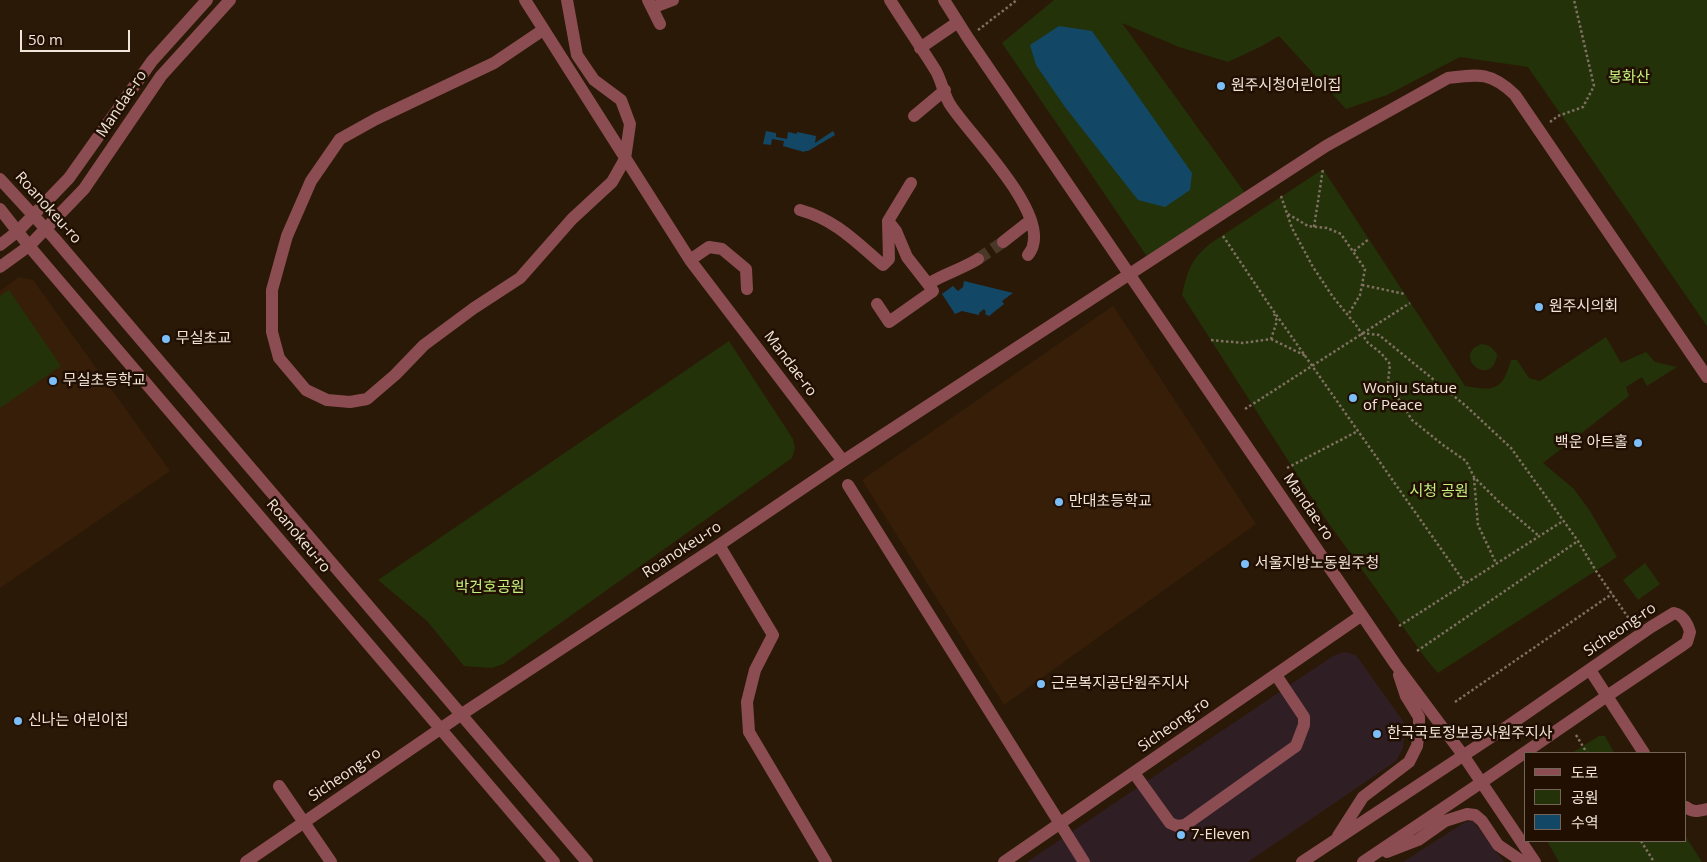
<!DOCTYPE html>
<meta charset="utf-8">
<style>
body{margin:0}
#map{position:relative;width:1707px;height:862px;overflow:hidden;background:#2b1908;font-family:"Open Sans","Noto Sans KR",sans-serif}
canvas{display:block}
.legend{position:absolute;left:1524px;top:752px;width:162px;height:90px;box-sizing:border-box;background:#210f02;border:1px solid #746458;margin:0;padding:6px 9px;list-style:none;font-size:15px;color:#f1e4da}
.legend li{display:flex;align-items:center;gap:10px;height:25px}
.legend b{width:25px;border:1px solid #746458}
.scale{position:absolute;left:20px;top:30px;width:110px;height:22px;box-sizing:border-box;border:2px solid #f1e4da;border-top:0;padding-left:6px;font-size:15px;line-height:18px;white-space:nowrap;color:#f1e4da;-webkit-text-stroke:4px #210f02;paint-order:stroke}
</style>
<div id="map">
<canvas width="1707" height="862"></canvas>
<ul class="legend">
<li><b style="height:6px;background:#8b4d51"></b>도로</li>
<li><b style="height:14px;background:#233208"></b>공원</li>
<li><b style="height:14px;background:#124866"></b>수역</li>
</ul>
<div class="scale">50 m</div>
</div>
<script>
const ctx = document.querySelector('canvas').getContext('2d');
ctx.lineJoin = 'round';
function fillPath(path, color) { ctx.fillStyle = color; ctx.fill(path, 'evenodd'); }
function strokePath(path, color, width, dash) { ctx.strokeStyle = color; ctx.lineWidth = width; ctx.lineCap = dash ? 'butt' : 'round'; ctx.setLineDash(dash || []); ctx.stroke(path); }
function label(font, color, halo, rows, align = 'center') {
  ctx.font = font + ' "Open Sans","Noto Sans KR",sans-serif'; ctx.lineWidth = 5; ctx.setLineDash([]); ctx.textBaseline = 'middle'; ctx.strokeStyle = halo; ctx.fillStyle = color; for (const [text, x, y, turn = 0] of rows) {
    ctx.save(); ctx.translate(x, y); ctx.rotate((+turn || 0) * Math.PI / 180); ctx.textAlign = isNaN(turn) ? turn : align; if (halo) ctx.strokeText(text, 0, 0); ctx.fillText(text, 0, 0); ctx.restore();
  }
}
fillPath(new Path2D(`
 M 1344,652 L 1356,655 L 1405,724 L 1403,748 L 1396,761 L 1248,862 L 1027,862 L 1333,656 Z
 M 1473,821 L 1504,862 L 1403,862 L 1465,822 Z`), '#301e25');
fillPath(new Path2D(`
 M 19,277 L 33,280 L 170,471 L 0,588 L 0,291 Z
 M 1113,306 L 1256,524 L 1004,705 L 862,480 Z`), '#361e08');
fillPath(new Path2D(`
 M 1054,0 L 1707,0 L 1707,326 L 1528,67 L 1460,57 L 1387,95 L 1346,109 L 1279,36 L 1262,46 L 1228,62 L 1179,47 L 1122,23 L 1245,193 L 1150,261 L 1002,43 Z
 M 1323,169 L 1465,386 C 1495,391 1502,391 1511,360 L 1517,360 L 1529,378 L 1540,381 L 1606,337 L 1621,363 L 1646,352 L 1655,362 L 1677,367 L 1647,386 L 1642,377 L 1626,387 L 1629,396 L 1543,463 L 1574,489 L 1590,511 L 1617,557 L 1438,673 L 1426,659 L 1325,518 L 1182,295 C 1188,270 1190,260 1211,243 Z
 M 9,290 L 61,366 L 0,408 L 0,296 Z
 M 729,341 L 793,439 L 795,448 L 792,458 L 503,664 L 492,668 L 464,666 L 427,621 L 378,580 Z
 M 1481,344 C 1492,344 1496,353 1502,362 L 1497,356 C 1491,389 1451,356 1481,344 Z
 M 1645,563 L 1660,584 L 1638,600 L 1623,580 Z
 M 1599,736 L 1605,736 L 1614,753 L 1572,753 Z
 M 1686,837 L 1702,862 L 1559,862 L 1547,841 L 1686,841 Z`), '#233208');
fillPath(new Path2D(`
 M 1059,26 L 1092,31 L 1192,173 L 1190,190 L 1165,207 L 1138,200 L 1065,107 L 1036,65 L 1030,45 Z
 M 766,131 L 776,133 L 776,137 L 787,139 L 788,132 L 797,134 L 797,132 L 816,136 L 815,143 L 833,131 L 835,135 L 808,151 L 805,151 L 804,152 L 783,146 L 784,141 L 772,139 L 771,145 L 763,144 Z
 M 964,281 L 1013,293 L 1002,301 L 1004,304 L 989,316 L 985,314 L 986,312 L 984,309 L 979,313 L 979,315 L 962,311 L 955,314 L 942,294 L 953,286 L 958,291 L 963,287 Z`), '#124866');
strokePath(new Path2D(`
 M 978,259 L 1003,242`), '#493728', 12, [12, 6]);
strokePath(new Path2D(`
 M 978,30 L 1017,0
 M 1550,122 L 1558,116 L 1583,107 L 1594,86 L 1574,0
 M 1281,196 L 1292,228 L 1313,267 L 1333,297 L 1356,325 L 1368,343 L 1381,353 L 1390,364 L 1388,382 L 1412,420 L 1443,445 L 1466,461 L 1474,477 L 1498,501 L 1539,536
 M 1288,214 L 1308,226 L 1327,228 L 1341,234 L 1365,269 L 1360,295 L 1348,315
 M 1314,227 L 1323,169
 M 1223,236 L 1270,306 L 1465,583
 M 1354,251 L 1369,239
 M 1362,285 L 1405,294
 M 1362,333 L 1379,335 L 1466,406 L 1511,448 L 1578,541 L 1596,571 L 1632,623
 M 1271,339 L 1306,356
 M 1211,340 L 1243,343 L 1271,339 L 1277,321 L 1274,314
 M 1245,409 L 1410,303
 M 1287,468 L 1358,431
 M 1474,478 L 1478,525 L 1496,563
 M 1399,626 L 1563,521
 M 1417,651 L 1578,541
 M 1455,702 L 1612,594
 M 1576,735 L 1587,753
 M 1641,841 L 1654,862`), '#807062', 2.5, [2.5, 2.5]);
strokePath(new Path2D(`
 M 525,0 L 690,260 L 843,461
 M 648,0 L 660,24
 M 890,0 C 905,24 921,47 936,71 C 942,82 944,96 951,106 C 971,136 1044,208 1033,245 C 1033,248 1030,252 1028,255
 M 944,0 L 968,38 L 1396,665 L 1463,755 L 1535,862
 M 652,8 L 673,0
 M 543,30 L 494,63 L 376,119 L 340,139 L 311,181 L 287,236 L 272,290 L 272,332 L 279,358 L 306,390 L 327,400 L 350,402 L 367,399 L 395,375 L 424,345 L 474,308 L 520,278 L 572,219 L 612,182 L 625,159 L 630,124 L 621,100 L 594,80 L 577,55 L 567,0
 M 920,48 L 958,22
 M 914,116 L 945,90
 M 0,179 L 55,239 L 587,862
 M 911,183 L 888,221 L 896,231 L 907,257 L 928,284 C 944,274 962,269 978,259
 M 0,209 L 29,246 L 554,862
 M 800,210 C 836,220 856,242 883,265 L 889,259 L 888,221
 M 1003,242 L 1031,220
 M 0,245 L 18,231 L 69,178 L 152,61 L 207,0
 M 690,260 L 709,247 L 722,249 L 746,269 L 747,289
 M 0,267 L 29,246 L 84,189 L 161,76 L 230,0
 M 877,304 L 889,322 L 933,291 L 928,284
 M 848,485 L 1084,862
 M 719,545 L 773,635 L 755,670 L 747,702 L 749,732 L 826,862
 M 1590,670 L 1644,753
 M 1134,773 L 1170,823 L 1177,826 L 1185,825 L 1296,746 L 1304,725 L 1304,717 L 1276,675
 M 279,786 L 331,862
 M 1686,807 C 1693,813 1699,811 1707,809
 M 1338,836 L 1363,797 L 1409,762 L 1417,746 L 1419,731 L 1419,717 L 1406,696 L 1399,675
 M 1387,852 L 1418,840 L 1445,821 L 1467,814 L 1475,815 L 1482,821 L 1498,845 L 1523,862
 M 246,862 L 462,714 L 719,545 L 843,461 L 1326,146 L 1448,78 C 1479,74 1491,72 1515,95 L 1707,377
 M 1004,862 L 1362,615
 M 1302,862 L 1508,726 L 1651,627 L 1674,613 C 1683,615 1688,624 1690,632 L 1687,642 L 1683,645 L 1607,696 L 1482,782 L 1363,862`), '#8b4d51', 12);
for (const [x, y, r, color] of [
 [1221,86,5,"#7cbef9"],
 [1539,307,5,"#7cbef9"],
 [166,339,5,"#7cbef9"],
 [53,381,5,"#7cbef9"],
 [1353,398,5,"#7cbef9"],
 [1638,443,5,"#7cbef9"],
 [1059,502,5,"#7cbef9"],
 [1245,564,5,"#7cbef9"],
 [1041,684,5,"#7cbef9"],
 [18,721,5,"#7cbef9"],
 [1377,734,5,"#7cbef9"],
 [1181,835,5,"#7cbef9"]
]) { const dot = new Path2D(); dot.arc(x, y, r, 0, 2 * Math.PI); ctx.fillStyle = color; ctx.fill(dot); strokePath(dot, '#210f02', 2); }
label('15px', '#c3f27d', '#210f02', [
 ["봉화산",1629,78],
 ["시청 공원",1439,492],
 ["박건호공원",490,588]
]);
label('15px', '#f1e4da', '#210f02', [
 ["원주시청어린이집",1231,86],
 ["원주시의회",1549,307],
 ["무실초교",176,339],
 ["무실초등학교",63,381],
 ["Wonju Statue",1363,389],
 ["of Peace",1363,406],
 ["백운 아트홀",1628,443,"right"],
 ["만대초등학교",1069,502],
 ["서울지방노동원주청",1255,564],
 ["근로복지공단원주지사",1051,684],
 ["신나는 어린이집",28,721],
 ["한국국토정보공사원주지사",1387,734],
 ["7-Eleven",1191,835]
], 'left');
label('15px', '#f1e4da', '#210f02', [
 ["Mandae-ro",122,104,-56],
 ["Roanokeu-ro",48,208,48],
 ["Mandae-ro",790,364,53],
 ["Mandae-ro",1308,507,56],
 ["Roanokeu-ro",298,536,50],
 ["Roanokeu-ro",682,550,-33],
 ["Sicheong-ro",1620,630,-34],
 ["Sicheong-ro",1174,725,-35],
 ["Sicheong-ro",345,775,-34]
]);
</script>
